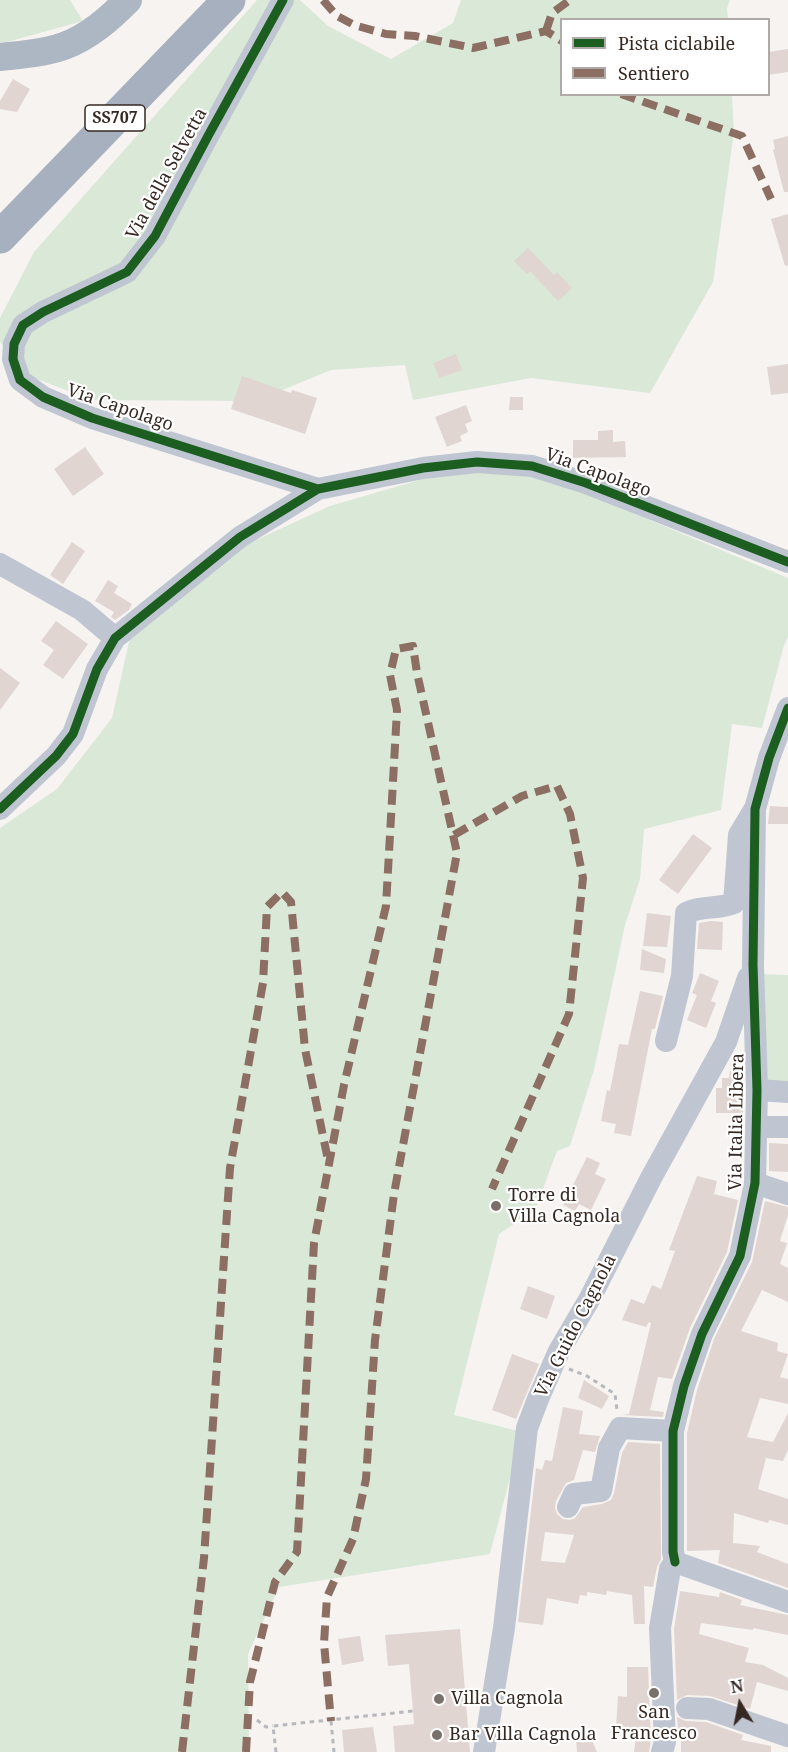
<!DOCTYPE html>
<style>
body{margin:0}
#map{position:relative;width:788px;height:1752px;overflow:hidden;background:#f6f3f1;font-family:"Noto Serif",serif}
canvas{display:block}
.legend{position:absolute;left:560px;top:18px;width:210px;height:78px;box-sizing:border-box;background:#fff;border:2px solid #afa9a7;margin:0;padding:8px 10px;list-style:none;font-size:18px;color:#362922}
.legend li{display:flex;align-items:center;gap:12px;height:30px}
.legend b{width:30px;border:2px solid #afa9a7}
.north{position:absolute;left:710px;top:1674px;width:60px;height:60px;-webkit-text-stroke:4px #fff;paint-order:stroke;rotate:350deg;font-size:16px;font-weight:700;line-height:24px;text-align:center;color:#362922}
.north::after{content:'';display:block;margin:auto;width:21px;height:27px;background:#362922;clip-path:polygon(50% 0,100% 100%,50% 72%,0 100%)}
</style>
<div id="map">
<canvas width="788" height="1752"></canvas>
<ul class="legend">
<li><b style="height:8px;background:#1b5e20"></b>Pista ciclabile</li>
<li><b style="height:8px;background:#8d6e63"></b>Sentiero</li>
</ul>
<div class="north">N</div>
</div>
<script>
const ctx = document.querySelector('canvas').getContext('2d');
ctx.lineJoin = 'round';
function fillPath(path, color) { ctx.fillStyle = color; ctx.fill(path, 'evenodd'); }
function strokePath(path, color, width, dash) { ctx.strokeStyle = color; ctx.lineWidth = width; ctx.lineCap = dash ? 'butt' : 'round'; ctx.setLineDash(dash || []); ctx.stroke(path); }
function label(font, color, halo, rows, align = 'center') {
  ctx.font = font + ' "Noto Serif",serif'; ctx.lineWidth = 4.5; ctx.setLineDash([]); ctx.textBaseline = 'middle'; ctx.strokeStyle = halo; ctx.fillStyle = color; for (const [text, x, y, turn = 0] of rows) {
    ctx.save(); ctx.translate(x, y); ctx.rotate((+turn || 0) * Math.PI / 180); ctx.textAlign = isNaN(turn) ? turn : align; if (halo) ctx.strokeText(text, 0, 0); ctx.fillText(text, 0, 0); ctx.restore();
  }
}
fillPath(new Path2D(`
 M 0,0 L 70,0 L 83,21 L 7,42 L 0,42 Z
 M 257,0 L 300,0 L 328,26 L 391,59 L 453,23 L 461,0 L 730,0 L 727,8 L 728,19 L 562,20 L 562,94 L 732,95 L 734,132 L 713,282 L 650,393 L 531,378 L 413,400 L 405,365 L 331,370 L 256,401 L 92,400 L 24,374 L 0,342 L 0,318 L 34,252 Z
 M 477,472 L 530,477 L 585,493 L 788,578 L 788,637 L 784,645 L 762,728 L 732,724 L 721,810 L 644,829 L 640,879 L 625,925 L 594,1070 L 570,1146 L 557,1151 L 535,1210 L 499,1234 L 454,1415 L 522,1432 L 490,1554 L 279,1587 L 248,1654 L 249,1752 L 0,1752 L 0,828 L 57,789 L 112,718 L 131,633 L 245,545 L 330,506 L 423,479 Z
 M 758,974 L 788,975 L 788,1085 L 764,1084 Z`), '#d9e8d7');
fillPath(new Path2D(`
 M 788,49 L 788,72 L 768,75 L 768,52 Z
 M 13,79 L 30,89 L 17,112 L 0,109 L 0,101 Z
 M 788,136 L 788,192 L 784,192 L 773,150 L 775,149 L 773,140 Z
 M 788,214 L 788,265 L 785,266 L 771,219 Z
 M 528,248 L 554,275 L 557,272 L 572,288 L 558,301 L 530,271 L 527,274 L 514,261 Z
 M 456,354 L 462,370 L 439,378 L 433,363 Z
 M 788,364 L 788,393 L 771,395 L 767,367 Z
 M 242,376 L 291,393 L 292,390 L 317,398 L 305,434 L 231,409 Z
 M 510,397 L 523,397 L 523,410 L 509,410 Z
 M 466,405 L 472,421 L 465,424 L 468,432 L 460,436 L 462,441 L 447,447 L 435,417 Z
 M 613,430 L 613,442 L 625,441 L 626,457 L 573,458 L 573,440 L 598,440 L 598,431 Z
 M 85,447 L 104,474 L 73,496 L 54,469 Z
 M 72,542 L 85,551 L 63,584 L 50,575 Z
 M 108,580 L 118,586 L 114,593 L 132,604 L 129,610 L 115,620 L 111,617 L 114,612 L 95,601 Z
 M 56,621 L 88,644 L 63,679 L 43,665 L 54,650 L 41,641 Z
 M 0,668 L 20,683 L 0,710 Z
 M 770,806 L 788,807 L 788,824 L 768,824 Z
 M 693,834 L 712,848 L 678,894 L 659,880 Z
 M 647,913 L 671,916 L 667,947 L 643,946 Z
 M 711,921 L 723,922 L 722,950 L 697,949 L 699,923 Z
 M 642,949 L 666,959 L 664,973 L 640,970 Z
 M 700,973 L 719,981 L 711,1001 L 716,1003 L 706,1028 L 687,1020 L 697,995 L 692,993 Z
 M 640,991 L 663,996 L 655,1029 L 652,1029 L 631,1136 L 614,1133 L 616,1124 L 601,1121 L 607,1090 L 610,1091 L 619,1044 L 628,1045 Z
 M 730,1071 L 743,1071 L 743,1113 L 716,1113 L 716,1088 L 722,1088 L 722,1078 L 729,1078 Z
 M 769,1143 L 788,1144 L 788,1172 L 769,1171 Z
 M 587,1157 L 600,1163 L 595,1174 L 606,1179 L 591,1210 L 579,1204 L 575,1211 L 563,1205 Z
 M 697,1176 L 717,1181 L 714,1194 L 738,1200 L 727,1252 L 690,1328 L 672,1379 L 658,1377 L 650,1410 L 664,1412 L 663,1417 L 622,1415 L 629,1414 L 651,1323 L 649,1322 L 646,1327 L 622,1320 L 631,1299 L 644,1304 L 652,1285 L 661,1289 L 675,1251 L 669,1250 Z
 M 765,1201 L 788,1207 L 788,1215 L 780,1241 L 787,1243 L 780,1264 L 788,1268 L 788,1302 L 762,1290 L 741,1331 L 778,1343 L 777,1351 L 788,1354 L 780,1377 L 788,1379 L 788,1404 L 760,1398 L 747,1437 L 773,1442 L 788,1413 L 788,1450 L 783,1461 L 766,1458 L 758,1489 L 788,1499 L 788,1525 L 769,1520 L 768,1523 L 734,1513 L 733,1543 L 760,1546 L 757,1552 L 788,1564 L 788,1588 L 718,1563 L 720,1550 L 687,1551 L 687,1433 L 697,1390 L 714,1339 L 752,1262 Z
 M 528,1286 L 555,1296 L 547,1319 L 520,1309 Z
 M 512,1354 L 539,1364 L 516,1419 L 492,1410 Z
 M 584,1380 L 609,1396 L 602,1409 L 578,1398 Z
 M 563,1407 L 583,1411 L 579,1434 L 600,1436 L 595,1452 L 583,1450 L 574,1480 L 566,1483 L 556,1501 L 555,1508 L 557,1514 L 563,1519 L 570,1520 L 575,1518 L 583,1507 L 602,1504 L 611,1500 L 614,1493 L 622,1453 L 628,1442 L 660,1444 L 661,1559 L 657,1567 L 653,1587 L 644,1586 L 645,1624 L 634,1624 L 632,1595 L 607,1591 L 606,1595 L 587,1592 L 587,1596 L 580,1595 L 578,1604 L 547,1598 L 543,1625 L 518,1622 L 536,1468 L 542,1470 L 545,1460 L 552,1461 ZM 545,1532 L 574,1535 L 565,1563 L 541,1561 Z
 M 680,1591 L 719,1597 L 720,1592 L 742,1600 L 740,1605 L 788,1615 L 788,1635 L 753,1628 L 753,1630 L 701,1623 L 699,1634 L 749,1648 L 745,1662 L 763,1665 L 788,1678 L 788,1691 L 757,1682 L 750,1709 L 710,1696 L 687,1695 L 677,1700 L 674,1629 Z
 M 460,1629 L 470,1752 L 395,1752 L 393,1726 L 414,1724 L 413,1711 L 409,1664 L 388,1666 L 385,1635 Z
 M 360,1636 L 364,1661 L 342,1665 L 338,1639 Z
 M 627,1667 L 648,1667 L 651,1740 L 649,1752 L 634,1752 L 637,1729 L 616,1727 L 618,1696 L 627,1697 Z
 M 677,1717 L 686,1721 L 706,1722 L 743,1735 L 741,1740 L 771,1746 L 771,1752 L 681,1752 L 681,1729 L 678,1729 Z
 M 373,1727 L 377,1752 L 344,1752 L 342,1730 Z
 M 591,1738 L 597,1752 L 577,1752 L 576,1739 Z`), '#e1d5d2');
strokePath(new Path2D(`
 M 569,1369 L 587,1376 L 615,1394 L 617,1410
 M 257,1720 L 266,1727 L 273,1726
 M 331,1721 L 334,1752
 M 276,1752 L 273,1726 L 413,1711`), '#b5b8bd', 3, [4.5, 4.5]);
strokePath(new Path2D(`
 M 283,0 L 208,136 L 155,236 L 127,272 L 43,312 L 23,325 L 14,344 L 13,359 L 20,380 L 43,397 L 92,418 L 318,489
 M 0,564 L 82,610 L 115,638
 M 0,809 L 56,756 L 73,734 L 97,669 L 115,638 L 240,537 L 318,489 L 423,468 L 477,462 L 532,466 L 586,483 L 788,562
 M 666,1041 L 682,976 L 686,913 C 702,905 717,910 734,903 L 739,835 L 754,810
 M 757,1090 L 788,1092
 M 757,1127 L 788,1127
 M 755,1183 L 788,1194
 M 568,1507 L 574,1494 L 601,1491 L 609,1448 L 620,1428 L 673,1431
 M 675,1562 L 673,1552 L 673,1431 L 684,1386 L 702,1334 L 740,1256 L 755,1183 L 757,1090 L 753,965 L 755,809 L 769,758 L 788,708
 M 675,1562 L 788,1602
 M 687,1708 L 709,1709 L 788,1736
 M 484,1752 L 504,1628 L 527,1428 L 538,1399 L 559,1351 L 590,1298 L 651,1178 L 726,1042 L 748,978
 M 662,1752 L 665,1742 L 660,1628 L 670,1569 L 675,1562`), '#bfc6d1', 22);
strokePath(new Path2D(`
 M 0,57 C 21,55 44,53 64,46 C 89,37 110,18 128,0`), '#adb6c3', 28);
strokePath(new Path2D(`
 M 0,237 L 229,0`), '#a6b0be', 33);
strokePath(new Path2D(`
 M 323,0 L 337,16 L 354,25 L 386,34 L 415,36 L 473,48 L 546,31 L 562,41
 M 546,31 L 552,13 L 570,0
 M 621,94 L 742,136 L 771,199
 M 454,835 L 522,796 L 557,786 L 570,814 L 583,878 L 569,1014 L 492,1189
 M 182,1752 L 204,1558 L 230,1168 L 263,983 L 267,907 L 282,892 L 291,902 L 305,1049 L 328,1160
 M 246,1752 L 250,1682 L 275,1582 L 297,1552 L 314,1243 L 344,1085 L 386,906 L 397,710 L 390,675 L 396,649 L 413,646 L 417,673 L 457,853 L 394,1194 L 375,1340 L 366,1479 L 353,1539 L 327,1597 L 324,1643 L 331,1721`), '#8d6e63', 8, [15, 8]);
strokePath(new Path2D(`
 M 283,0 L 208,136 L 155,236 L 127,272 L 43,312 L 23,325 L 14,344 L 13,359 L 20,380 L 43,397 L 92,418 L 318,489
 M 0,809 L 56,756 L 73,734 L 97,669 L 115,638 L 240,537 L 318,489 L 423,468 L 477,462 L 532,466 L 586,483 L 788,562
 M 675,1562 L 673,1552 L 673,1431 L 684,1386 L 702,1334 L 740,1256 L 755,1183 L 757,1090 L 753,965 L 755,809 L 769,758 L 788,708`), '#1b5e20', 9);
for (const [x, y, r, color] of [
 [496,1206,6,"#79706a"],
 [654,1693,6,"#79706a"],
 [439,1699,6,"#79706a"],
 [437,1735,6,"#79706a"]
]) { const dot = new Path2D(); dot.arc(x, y, r, 0, 2 * Math.PI); ctx.fillStyle = color; ctx.fill(dot); strokePath(dot, '#fff', 2); }
for (const [x, y, w] of [
 [115,118,60]
]) { const box = new Path2D(); box.roundRect(x - w / 2, y - 13, w, 26, 4.5); ctx.fillStyle = '#fff'; ctx.fill(box); strokePath(box, '#362922', 1.5); }
label('bold 16px', '#362922', null, [
 ["SS707",115,118]
]);
label('18px', '#362922', '#fff', [
 ["Via della Selvetta",167,174,-61],
 ["Via Capolago",120,408,19],
 ["Via Capolago",598,473,20],
 ["Via Italia Libera",737,1122,-89],
 ["Via Guido Cagnola",576,1326,-63]
]);
label('18px', '#362922', '#fff', [
 ["Torre di",508,1196],
 ["Villa Cagnola",508,1217],
 ["Villa Cagnola",451,1699],
 ["San",654,1713,"center"],
 ["Francesco",654,1734,"center"],
 ["Bar Villa Cagnola",449,1735]
], 'left');
</script>
